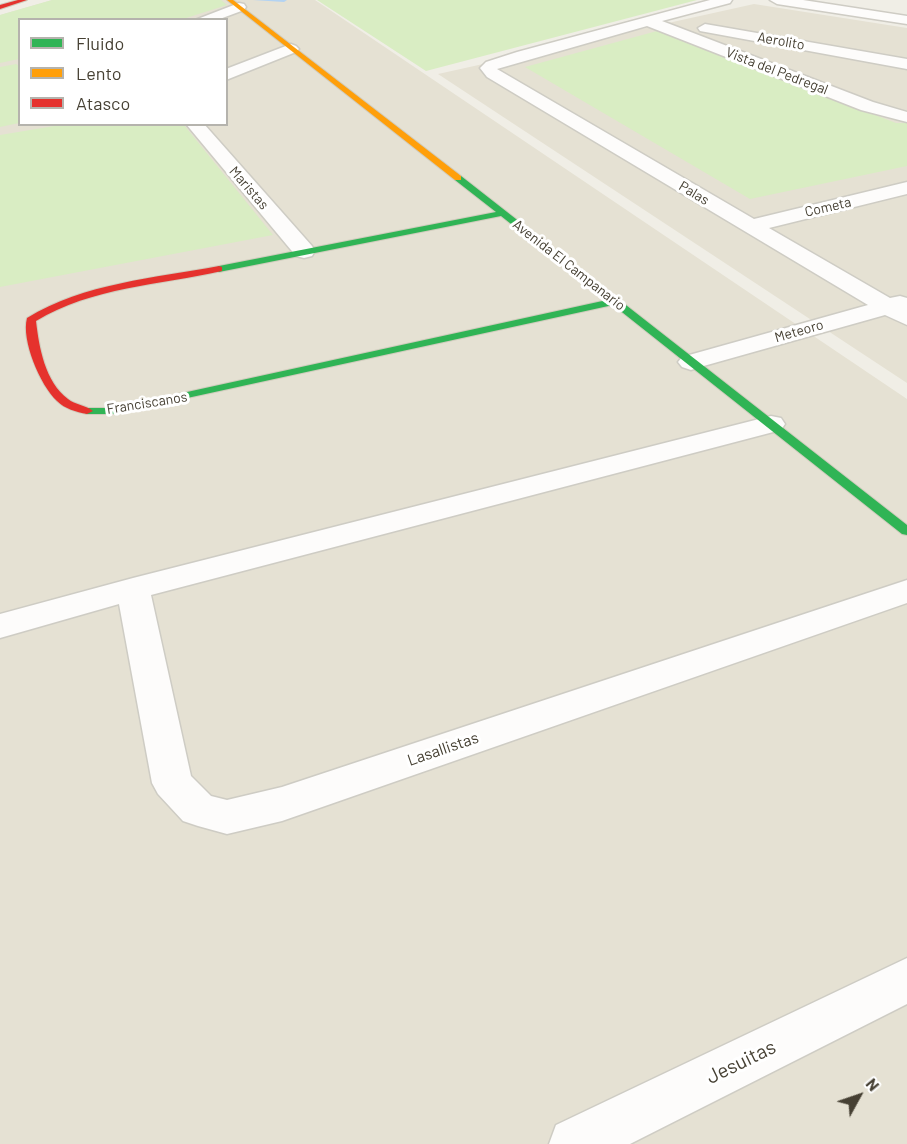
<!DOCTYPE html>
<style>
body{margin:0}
#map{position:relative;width:907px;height:1144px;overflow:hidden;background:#f0eee6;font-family:Barlow,sans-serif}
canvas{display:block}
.legend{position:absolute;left:18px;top:18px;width:210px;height:108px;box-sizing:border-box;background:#fff;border:2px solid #b5b3ad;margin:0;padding:8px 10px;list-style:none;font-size:18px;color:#464033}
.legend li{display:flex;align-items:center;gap:12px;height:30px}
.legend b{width:30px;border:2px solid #b5b3ad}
.north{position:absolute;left:829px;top:1066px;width:60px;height:60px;-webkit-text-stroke:4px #fff;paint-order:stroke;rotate:50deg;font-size:16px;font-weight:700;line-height:24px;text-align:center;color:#464033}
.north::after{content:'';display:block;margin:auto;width:21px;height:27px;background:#464033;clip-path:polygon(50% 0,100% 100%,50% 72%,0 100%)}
</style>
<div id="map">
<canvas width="907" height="1144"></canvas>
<ul class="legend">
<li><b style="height:8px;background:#30b455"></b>Fluido</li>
<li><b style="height:8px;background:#ff9f0a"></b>Lento</li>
<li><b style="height:8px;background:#e5322d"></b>Atasco</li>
</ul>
<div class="north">N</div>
</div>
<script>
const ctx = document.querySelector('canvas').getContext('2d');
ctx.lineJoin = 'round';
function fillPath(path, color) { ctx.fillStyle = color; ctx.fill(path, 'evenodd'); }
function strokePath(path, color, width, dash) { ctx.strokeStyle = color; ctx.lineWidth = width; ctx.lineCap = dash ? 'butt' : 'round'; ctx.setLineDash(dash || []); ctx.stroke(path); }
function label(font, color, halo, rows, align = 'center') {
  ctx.font = font + ' Barlow,sans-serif'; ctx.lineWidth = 6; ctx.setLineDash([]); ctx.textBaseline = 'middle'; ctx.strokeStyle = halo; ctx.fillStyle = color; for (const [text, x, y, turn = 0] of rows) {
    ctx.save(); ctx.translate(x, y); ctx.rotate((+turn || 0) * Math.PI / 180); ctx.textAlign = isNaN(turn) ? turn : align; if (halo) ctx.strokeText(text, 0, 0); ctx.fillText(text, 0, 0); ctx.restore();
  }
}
fillPath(new Path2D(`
 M 52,0 L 315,0 L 907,399 L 907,1144 L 0,1144 L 0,15 ZM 20,20 L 226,20 L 226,124 L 20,124 Z
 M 754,4 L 907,28 L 907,383 L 438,74 Z`), '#e5e1d3');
fillPath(new Path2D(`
 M 52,0 L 221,0 L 227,5 L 183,19 L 20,20 L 19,59 L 0,63 L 0,15 Z
 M 317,0 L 697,0 L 426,71 Z
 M 657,31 L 896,123 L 907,123 L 907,166 L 750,199 L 525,67 Z
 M 16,64 L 19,66 L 19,123 L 0,127 L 0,67 Z
 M 60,125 L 184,125 L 273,235 L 0,287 L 0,135 Z`), '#d9edc3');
fillPath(new Path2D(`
 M 253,0 L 287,0 L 284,2 Z`), '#b3d3f2');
const street = new Path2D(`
 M 710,0 L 732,0 L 730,3 L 662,21 L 873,102 L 907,112 L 907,122 L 861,110 L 647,26 L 497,69 L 754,219 L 907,182 L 907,194 L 769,228 L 890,298 L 900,296 L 907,298 L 907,325 L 885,315 L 700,367 L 691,370 L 682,367 L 678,362 L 682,357 L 868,305 L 487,77 L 480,68 L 486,62 L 517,52 Z
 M 770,0 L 803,0 L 907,16 L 907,24 L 777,4 Z
 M 239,3 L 244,4 L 246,7 L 244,10 L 217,20 L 195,20 Z
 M 705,24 L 907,59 L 907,69 L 700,31 L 698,28 Z
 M 291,44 L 296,46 L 299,49 L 296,52 L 226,80 L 226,69 Z
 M 186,124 L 204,124 L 312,246 L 315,251 L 312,256 L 304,258 L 296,256 Z
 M 771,416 L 781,418 L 785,424 L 781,430 L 151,595 L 191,776 L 211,796 L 227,800 L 282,787 L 907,580 L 907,603 L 282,821 L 227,834 L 198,826 L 183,821 L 158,794 L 152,783 L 119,604 L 0,638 L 0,614 L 133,578 Z
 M 907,958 L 907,1004 L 630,1144 L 549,1144 L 556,1125 Z`);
const fast = new Path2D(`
 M 455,176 L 461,176 L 907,525 L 907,535 L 902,534 L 613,305 L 114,414 L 87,414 L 81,411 L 87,408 L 114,408 L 607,300 L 501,216 L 219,272 L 214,269 L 219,266 L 496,212 L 455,180 Z`);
const slow = new Path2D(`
 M 227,0 L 233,0 L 461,176 L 461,180 L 455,180 Z`);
const jam = new Path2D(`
 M 18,0 L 27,0 L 0,9 L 0,5 Z
 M 219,266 L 222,267 L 222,271 C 160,285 92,287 36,321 C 39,347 45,382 68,399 C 75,405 86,405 93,411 L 87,414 C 76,412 65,409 57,401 C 40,385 21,340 27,318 C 84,283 155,278 219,266 Z`);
strokePath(street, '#ceccc4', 3);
strokePath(fast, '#d0ccbd', 2);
strokePath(slow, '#d0ccbd', 2);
strokePath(jam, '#d0ccbd', 2);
fillPath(street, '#fdfcfb');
fillPath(fast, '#30b455');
fillPath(slow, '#ff9f0a');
fillPath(jam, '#e5322d');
label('14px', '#464033', '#fff', [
 ["Aerolito",781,41,10],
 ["Vista del Pedregal",777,71,21],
 ["Maristas",249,188,49],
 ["Palas",694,193,31],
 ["Cometa",828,207,-13],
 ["Avenida El Campanario",569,265,38],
 ["Meteoro",799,331,-16],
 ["Franciscanos",147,403,-9]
]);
label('16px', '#464033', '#fff', [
 ["Lasallistas",443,749,-19]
]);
label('20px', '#464033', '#fff', [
 ["Jesuitas",741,1062,-26]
]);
</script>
